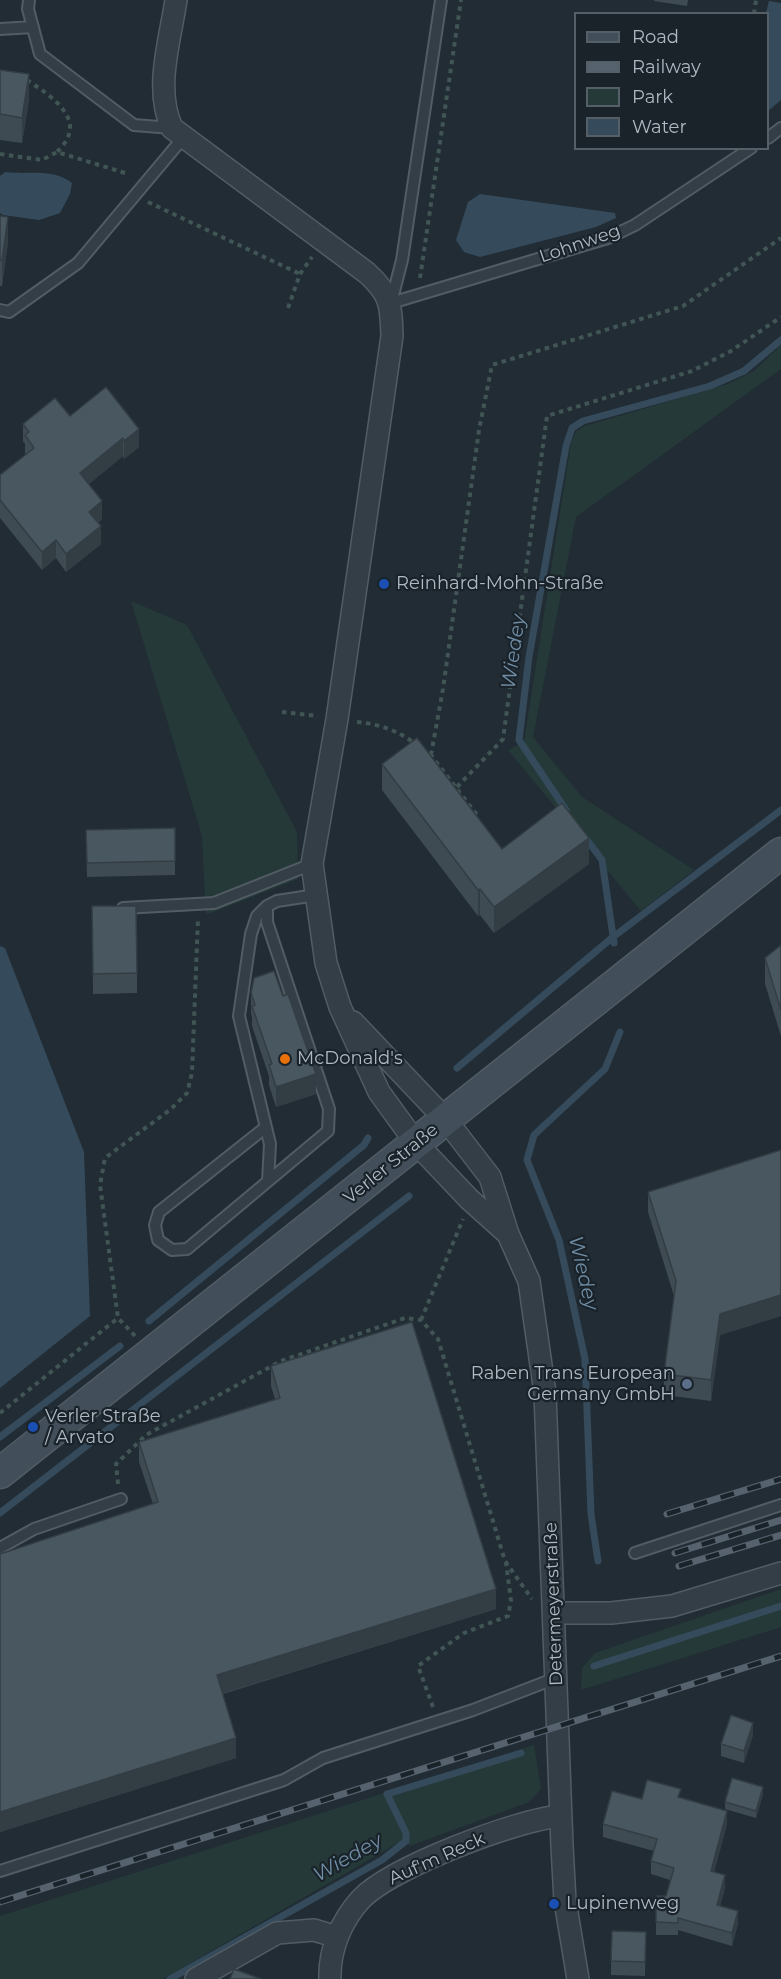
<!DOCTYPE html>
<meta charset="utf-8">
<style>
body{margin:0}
#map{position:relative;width:781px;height:1979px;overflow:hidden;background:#212c35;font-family:Montserrat,sans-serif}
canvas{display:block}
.legend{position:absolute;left:574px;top:12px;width:195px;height:138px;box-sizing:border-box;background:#1a232a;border:2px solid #555f67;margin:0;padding:8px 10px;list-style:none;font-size:18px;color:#aeb9c3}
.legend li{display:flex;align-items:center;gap:12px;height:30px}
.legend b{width:30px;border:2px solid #555f67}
</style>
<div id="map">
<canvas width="781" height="1979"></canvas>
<ul class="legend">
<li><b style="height:8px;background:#424e59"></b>Road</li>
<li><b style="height:8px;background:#56626d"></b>Railway</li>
<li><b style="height:16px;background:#253a38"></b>Park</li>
<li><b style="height:16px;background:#354b5c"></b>Water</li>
</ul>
</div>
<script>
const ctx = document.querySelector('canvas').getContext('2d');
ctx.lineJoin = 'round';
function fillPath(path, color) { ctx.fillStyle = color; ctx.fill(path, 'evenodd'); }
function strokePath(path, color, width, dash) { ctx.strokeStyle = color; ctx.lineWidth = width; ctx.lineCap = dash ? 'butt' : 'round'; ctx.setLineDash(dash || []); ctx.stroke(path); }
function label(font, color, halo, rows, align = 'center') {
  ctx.font = font + ' Montserrat,sans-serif'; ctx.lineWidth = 4.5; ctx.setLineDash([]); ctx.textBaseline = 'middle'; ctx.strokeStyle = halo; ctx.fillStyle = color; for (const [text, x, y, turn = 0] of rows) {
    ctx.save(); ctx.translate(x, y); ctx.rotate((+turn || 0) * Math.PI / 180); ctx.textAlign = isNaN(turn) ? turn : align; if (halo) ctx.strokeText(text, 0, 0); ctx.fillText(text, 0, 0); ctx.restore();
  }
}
fillPath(new Path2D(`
 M 781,345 L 781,369 L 576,517 L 533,737 L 582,797 L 694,870 L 641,911 L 508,750 L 524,742 L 571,443 L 576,431 L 585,426 L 728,384 L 754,371 Z
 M 131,601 L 187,625 L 297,832 L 298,879 L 206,915 L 202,836 Z
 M 781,1589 L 781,1627 L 581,1690 L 582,1668 L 595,1653 Z
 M 534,1745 L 541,1789 L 529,1802 L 410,1846 L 403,1840 L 163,1979 L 0,1979 L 0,1916 Z`), '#253a38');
fillPath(new Path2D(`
 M 769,1 L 781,3 L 781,100 L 768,111 L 766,13 Z
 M 5,172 C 29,175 52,168 72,183 L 70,194 L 60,213 L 39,220 L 3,215 L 0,213 L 0,176 Z
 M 480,194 L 615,213 L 616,218 L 596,227 L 480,257 L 464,252 L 456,240 L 468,202 Z
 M 0,946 L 5,948 L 84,1152 L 90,1316 L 0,1388 Z`), '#354b5c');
strokePath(new Path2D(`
 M 566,810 L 519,740 L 529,657 L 566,446 L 572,428 L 583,421 L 710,386 L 744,371 L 781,340
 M 584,836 L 602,860 L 614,943
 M 457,1068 L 613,937 L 781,810
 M 149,1321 L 364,1145 L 368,1138
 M 0,1437 L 120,1346
 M 0,1513 L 409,1196
 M 598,1561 L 591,1514 L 585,1359 L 559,1240 L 527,1160 L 534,1135 L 605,1069 L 620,1032
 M 594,1666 L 781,1606
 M 170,1979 L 382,1860 L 406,1841 L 406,1833 L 387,1794 L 521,1753`), '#354b5c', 7);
const lane = new Path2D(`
 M 29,0 L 28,9 L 40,54 L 134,125 L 172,128
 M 0,29 L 33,27
 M 768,138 L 781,128
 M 391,303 L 608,238 L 635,225 L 751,148
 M 391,303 L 402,260 L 441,0
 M 0,310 L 9,312 L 78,263 L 183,138
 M 123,908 L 214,903 L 312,864
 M 266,1127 L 159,1212 L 155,1225 L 158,1240 L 172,1250 L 187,1249 L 328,1131 L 329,1109 L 267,922 L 267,906
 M 268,1181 L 270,1144 L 239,1016 L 251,934 L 257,916 L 267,906 L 277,901 L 316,895
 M 0,1548 L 34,1529 L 121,1499
 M 635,1553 L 781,1505
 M 0,1871 L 284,1780 L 323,1758 L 473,1710 L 556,1678`);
const street = new Path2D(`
 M 176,0 C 170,41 154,89 172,128 L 367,273 C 391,295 391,305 392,336 L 337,719 L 312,864 L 326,963 L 340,1007 L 379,1092 L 416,1143 L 469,1199 L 508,1234
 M 353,1022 L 446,1120 L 490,1177 L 508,1234 L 529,1281 L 545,1393 L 562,1846 L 565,1901 L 578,1979
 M 554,1613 L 611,1613 L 672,1606 L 781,1573
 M 196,1979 L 277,1933 L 314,1930 L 337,1937
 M 330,1979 C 329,1950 341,1921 361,1899 C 392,1867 516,1820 560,1816`);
const secondary = new Path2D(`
 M 0,1473 L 781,853`);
strokePath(lane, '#515c64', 14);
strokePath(street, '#515c64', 24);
strokePath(secondary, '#515c64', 33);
strokePath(new Path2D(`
 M 754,14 L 756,0
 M 27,80 C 43,91 79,112 68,137 C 66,142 61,148 57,152
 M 0,154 L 42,160 L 57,152 L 125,173
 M 148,202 L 300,274
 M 420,278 L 461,0
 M 288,308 L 300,274 L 312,257
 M 282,712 L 318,716
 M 357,722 C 378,724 397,730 414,743
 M 430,754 L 477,815
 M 431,755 L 443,689 L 479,430 L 492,365 L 683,306 L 781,238
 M 457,787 L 503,739 L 547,416 L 692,371 L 731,351 L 781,317
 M 421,1320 L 463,1219
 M 135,1336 L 118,1318 L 100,1185 L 105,1158 L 171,1109 L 187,1093 L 192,1073 L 198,918
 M 0,1413 L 118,1318
 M 118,1484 L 116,1464 L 146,1435 L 281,1361 L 405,1318 L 421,1320 L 438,1339 L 505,1561 L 532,1599
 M 433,1707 L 418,1666 L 464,1633 L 508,1616 L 511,1601 L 506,1562`), '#425555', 4, [4.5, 4.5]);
strokePath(lane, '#343e46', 10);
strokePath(street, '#343e46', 21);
strokePath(secondary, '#424e59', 30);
const rail = new Path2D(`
 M 667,1514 L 781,1479
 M 675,1553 L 781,1520
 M 679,1566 L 781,1535
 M 0,1902 L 781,1656`);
strokePath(rail, '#56626d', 7);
strokePath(rail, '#1a232a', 4.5, [14]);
fillPath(new Path2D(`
 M 654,0 L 688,0 L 687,6 L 654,1 Z
 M 0,70 L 29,100 L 22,143 L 0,140 Z
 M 0,216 L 8,242 L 2,286 L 0,286 Z
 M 106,387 L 139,447 L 124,459 L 123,456 L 89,484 L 102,519 L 98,523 L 101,544 L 66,572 L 56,558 L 42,570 L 0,518 L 0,475 L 26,455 L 25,453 L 25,443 L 23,442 L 23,424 L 70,416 Z
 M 382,764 L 502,849 L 589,864 L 494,933 L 480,915 L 478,916 L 382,790 Z
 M 175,828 L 175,875 L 87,877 L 86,830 Z
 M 92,906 L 137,973 L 137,993 L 93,994 Z
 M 781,945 L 781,1036 L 765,984 L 765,958 Z
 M 251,993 L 316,1094 L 276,1107 L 269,1085 L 269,1076 L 252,1026 L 252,1017 L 251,1013 Z
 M 781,1150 L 781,1316 L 720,1335 L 711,1401 L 664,1395 L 664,1374 L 674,1296 L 648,1212 L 648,1192 Z
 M 271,1366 L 496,1609 L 223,1694 L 236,1758 L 0,1832 L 0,1554 L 153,1504 L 139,1462 L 139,1442 L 275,1399 L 271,1386 Z
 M 753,1735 L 744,1763 L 721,1756 L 721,1744 Z
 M 763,1794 L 756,1818 L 725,1809 L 725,1802 Z
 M 681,1798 L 727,1824 L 714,1872 L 725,1888 L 720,1906 L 738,1924 L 732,1946 L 678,1930 L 678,1935 L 656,1935 L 656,1896 L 666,1896 L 670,1880 L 651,1874 L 651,1861 L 654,1851 L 603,1837 L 603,1824 L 642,1799 Z
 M 646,1932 L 645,1976 L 611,1975 L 611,1961 Z`), '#3f4b53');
fillPath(new Path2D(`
 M 29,74 L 29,100 L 22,143 L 22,118 Z
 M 8,217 L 8,242 L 2,286 L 2,260 Z
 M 139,429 L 139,447 L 124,459 L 124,441 Z
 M 123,438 L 123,456 L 80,491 L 80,473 Z
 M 102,501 L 102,519 L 89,530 L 89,512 Z
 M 101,526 L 101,544 L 66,572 L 66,554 Z
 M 56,540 L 56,558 L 42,570 L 42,552 Z
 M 589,838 L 589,864 L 494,933 L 494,907 Z
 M 480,889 L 480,915 L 478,916 L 478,890 Z
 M 316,1074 L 316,1094 L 276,1107 L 276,1087 Z
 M 781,1295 L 781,1316 L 720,1335 L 711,1401 L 711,1380 L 720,1314 Z
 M 496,1589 L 496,1609 L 217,1695 L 217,1675 Z
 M 753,1723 L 753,1735 L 744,1763 L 744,1751 Z
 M 236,1738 L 236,1758 L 0,1832 L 0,1812 Z
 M 763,1787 L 763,1794 L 756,1818 L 756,1811 Z
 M 727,1811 L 727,1824 L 711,1884 L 711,1871 Z
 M 725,1875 L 725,1888 L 717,1918 L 717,1905 Z
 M 738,1911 L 738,1924 L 732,1946 L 732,1933 Z`), '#333d44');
const building = new Path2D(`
 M 0,70 L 29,74 L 22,118 L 0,114 Z
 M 0,216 L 8,217 L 2,260 L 0,260 Z
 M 106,387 L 139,429 L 124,441 L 123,438 L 80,473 L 102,501 L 89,512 L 101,526 L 66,554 L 56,540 L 42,552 L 0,500 L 0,475 L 34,448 L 25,435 L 29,432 L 23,424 L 55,398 L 70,416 Z
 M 417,738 L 502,849 L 562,803 L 589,838 L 494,907 L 480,889 L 478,890 L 382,764 Z
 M 175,828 L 175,861 L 87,863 L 86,830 Z
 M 92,906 L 136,906 L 137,973 L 93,974 Z
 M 781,945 L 781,1010 L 765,958 Z
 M 274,971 L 283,996 L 288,994 L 316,1074 L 276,1087 L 269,1065 L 272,1064 L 252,1006 L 255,1005 L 251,993 L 254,978 Z
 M 781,1150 L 781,1295 L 720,1314 L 711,1380 L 664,1374 L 676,1281 L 648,1192 Z
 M 412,1322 L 496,1589 L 217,1675 L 236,1738 L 0,1812 L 0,1554 L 158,1502 L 139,1442 L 280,1398 L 271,1366 Z
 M 731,1715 L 753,1723 L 744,1751 L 721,1744 Z
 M 732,1778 L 763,1787 L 756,1811 L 725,1802 Z
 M 647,1780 L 681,1789 L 678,1797 L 727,1811 L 711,1871 L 725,1875 L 717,1905 L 738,1911 L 732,1933 L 678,1918 L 678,1923 L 656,1922 L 656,1896 L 666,1896 L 674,1868 L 651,1861 L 657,1839 L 603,1824 L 612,1791 L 642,1799 Z
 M 612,1931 L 646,1932 L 645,1962 L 611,1961 Z
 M 234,1969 L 261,1979 L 230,1979 Z`);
fillPath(building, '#495761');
strokePath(building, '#333d44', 1.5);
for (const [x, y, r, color] of [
 [384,584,6,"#1a4fb4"],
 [285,1059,6,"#e8710a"],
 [687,1384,6,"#5c6f8a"],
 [33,1427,6,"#1a4fb4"],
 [554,1904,6,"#1a4fb4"]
]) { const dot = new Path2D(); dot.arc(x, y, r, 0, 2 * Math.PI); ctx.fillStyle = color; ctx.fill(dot); strokePath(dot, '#1a232a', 2); }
label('18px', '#aeb9c3', '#1a232a', [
 ["Lohnweg",580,244,-19],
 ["Verler Straße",391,1164,-39],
 ["Determeyerstraße",554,1604,-92],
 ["Auf'm Reck",437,1859,-24]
]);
label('18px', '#aeb9c3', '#1a232a', [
 ["Reinhard-Mohn-Straße",396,584],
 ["McDonald's",297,1059],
 ["Raben Trans European",675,1374,"right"],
 ["Germany GmbH",675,1395,"right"],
 ["Verler Straße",45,1417],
 ["/ Arvato",45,1438],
 ["Lupinenweg",566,1904]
], 'left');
label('italic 20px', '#708ea6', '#1a232a', [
 ["Wiedey",514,652,-82],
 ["Wiedey",583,1273,77],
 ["Wiedey",348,1858,-30]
]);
</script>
